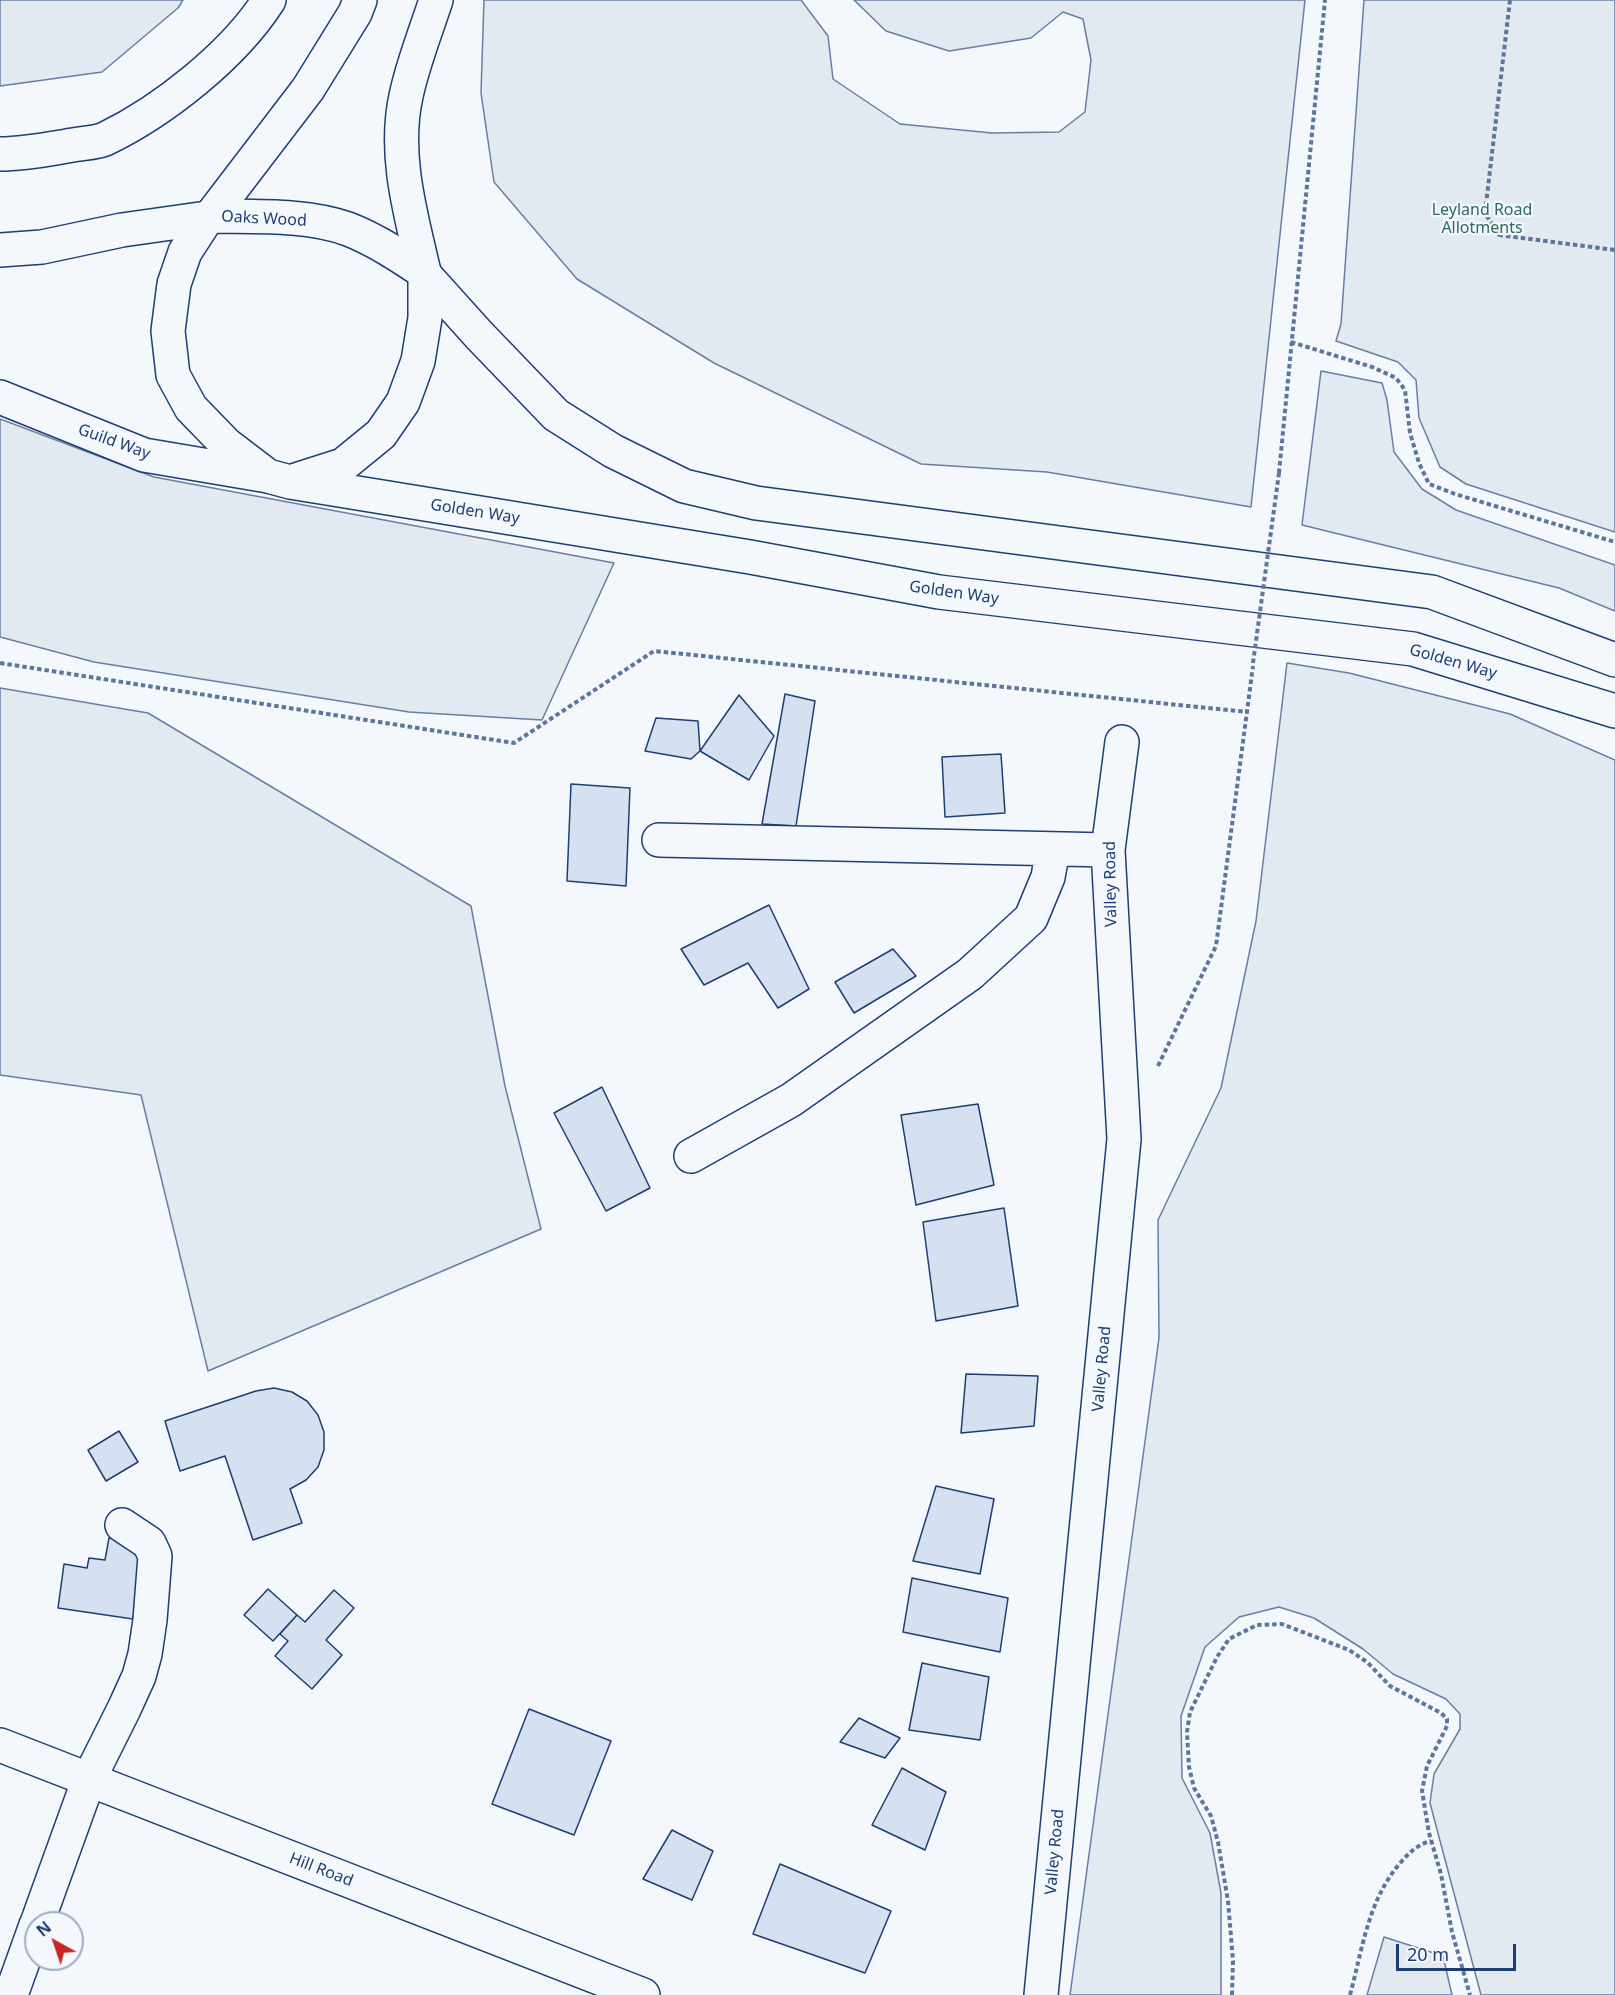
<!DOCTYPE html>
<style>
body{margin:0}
#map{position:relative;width:1615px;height:1995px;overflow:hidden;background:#f4f7fb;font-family:"Noto Sans",sans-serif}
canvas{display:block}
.north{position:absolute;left:24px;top:1911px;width:60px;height:60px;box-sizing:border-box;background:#f4f7fb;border:2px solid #9eadc5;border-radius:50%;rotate:320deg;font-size:16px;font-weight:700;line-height:24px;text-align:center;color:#1d3f73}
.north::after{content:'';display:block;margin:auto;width:21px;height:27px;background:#c62828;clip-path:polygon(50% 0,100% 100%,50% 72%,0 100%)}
.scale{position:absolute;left:1396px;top:1944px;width:120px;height:27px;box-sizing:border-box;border:3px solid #1d3f73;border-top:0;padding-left:8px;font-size:18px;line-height:21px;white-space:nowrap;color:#1d3f73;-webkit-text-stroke:4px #f4f7fb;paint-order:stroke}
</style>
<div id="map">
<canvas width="1615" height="1995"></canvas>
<div class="north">N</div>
<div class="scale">20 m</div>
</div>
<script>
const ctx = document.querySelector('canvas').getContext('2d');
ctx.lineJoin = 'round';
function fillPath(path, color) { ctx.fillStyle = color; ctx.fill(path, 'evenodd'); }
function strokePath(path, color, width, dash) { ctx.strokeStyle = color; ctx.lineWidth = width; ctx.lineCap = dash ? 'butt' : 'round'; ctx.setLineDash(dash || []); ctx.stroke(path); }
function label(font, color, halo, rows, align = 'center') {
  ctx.font = font + ' "Noto Sans",sans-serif'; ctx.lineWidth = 4.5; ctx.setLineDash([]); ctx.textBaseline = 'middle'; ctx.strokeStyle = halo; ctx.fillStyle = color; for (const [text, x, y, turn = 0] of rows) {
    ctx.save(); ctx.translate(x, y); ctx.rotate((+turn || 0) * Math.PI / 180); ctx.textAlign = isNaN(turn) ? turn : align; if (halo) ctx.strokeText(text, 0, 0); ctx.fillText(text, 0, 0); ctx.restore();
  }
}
const green = new Path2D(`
 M 0,0 L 183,0 L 178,8 L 102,72 L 0,86 Z
 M 484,0 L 801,0 L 828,36 L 833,79 L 900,124 L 992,133 L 1059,132 L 1085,112 L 1091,60 L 1083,19 L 1063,12 L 1031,38 L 949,51 L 886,31 L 854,0 L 1305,0 L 1251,507 L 1047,472 L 921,464 L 714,363 L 577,279 L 494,182 L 481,93 Z
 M 1364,0 L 1615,0 L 1615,532 L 1466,484 L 1440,467 L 1419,418 L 1416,380 L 1398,362 L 1336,341 L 1341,324 Z
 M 1321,371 L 1382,383 L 1387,400 L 1394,452 L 1422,489 L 1456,510 L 1615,565 L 1615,611 L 1559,588 L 1302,525 Z
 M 0,419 L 154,477 L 614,563 L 542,720 L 409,712 L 94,662 L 0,637 Z
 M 1287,663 L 1349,673 L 1510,714 L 1615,760 L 1615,1995 L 1481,1995 L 1430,1803 L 1434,1774 L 1460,1729 L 1460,1714 L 1446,1699 L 1393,1674 L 1363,1649 L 1314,1618 L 1279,1607 L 1239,1617 L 1205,1647 L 1181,1716 L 1182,1778 L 1210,1833 L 1221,1893 L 1221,1995 L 1070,1995 L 1159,1338 L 1158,1220 L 1221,1088 L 1256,921 Z
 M 0,688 L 148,713 L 471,906 L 505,1086 L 541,1229 L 208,1371 L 141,1095 L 0,1075 Z
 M 1384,1937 L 1443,1956 L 1452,1995 L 1367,1995 Z`);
fillPath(green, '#e3e9f0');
strokePath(green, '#687fa3', 1.5);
const building = new Path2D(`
 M 785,694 L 815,701 L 796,826 L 762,824 Z
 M 739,695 L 774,736 L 749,780 L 700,751 Z
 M 656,718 L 698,721 L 700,751 L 691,759 L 645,751 Z
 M 1001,754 L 1005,813 L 945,817 L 942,757 Z
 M 571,784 L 630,788 L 626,886 L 567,881 Z
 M 769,905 L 809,989 L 778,1008 L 748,963 L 704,985 L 681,949 Z
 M 893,949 L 916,976 L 854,1013 L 835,982 Z
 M 602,1087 L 650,1188 L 606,1211 L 554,1113 Z
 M 978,1104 L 994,1185 L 916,1205 L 901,1115 Z
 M 1004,1208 L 1018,1306 L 936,1321 L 923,1222 Z
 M 966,1374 L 1038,1376 L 1034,1426 L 961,1433 Z
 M 274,1388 L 292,1392 L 307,1401 L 318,1415 L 324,1432 L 324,1450 L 318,1467 L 306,1480 L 290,1489 L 302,1523 L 253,1540 L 225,1456 L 180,1471 L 165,1421 L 256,1391 Z
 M 119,1431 L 138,1462 L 106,1481 L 88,1450 Z
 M 936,1486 L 994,1499 L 980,1574 L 913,1561 Z
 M 109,1538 L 145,1544 L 133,1619 L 58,1608 L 64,1564 L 87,1568 L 89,1558 L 105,1560 Z
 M 912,1578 L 1008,1598 L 1000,1652 L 903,1632 Z
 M 268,1589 L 297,1615 L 273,1641 L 244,1615 Z
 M 334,1590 L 354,1608 L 326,1640 L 342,1655 L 312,1689 L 275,1656 L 288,1641 L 280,1634 L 297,1615 L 305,1622 Z
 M 922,1663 L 989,1677 L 980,1740 L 909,1730 Z
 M 529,1709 L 611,1741 L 574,1835 L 492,1804 Z
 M 859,1718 L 900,1738 L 885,1758 L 840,1742 Z
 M 902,1768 L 946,1792 L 925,1850 L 872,1825 Z
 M 672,1830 L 713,1851 L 692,1900 L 643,1879 Z
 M 780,1864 L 891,1911 L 865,1973 L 753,1934 Z`);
fillPath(building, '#d5e0f0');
strokePath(building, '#1d3f73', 1.5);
const minor = new Path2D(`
 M 659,840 L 1108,850
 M 691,1156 L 791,1100 L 970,974 L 1031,918 L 1048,877 L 1053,849
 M 0,1745 L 643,1995
 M 37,1923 L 89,1779 L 124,1709 L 139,1676 L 145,1654 L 150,1620 L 155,1556 L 149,1543 L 122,1525
 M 11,1995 L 36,1925
 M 1041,1995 L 1124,1139 L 1108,850 L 1122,742`);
const major = new Path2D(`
 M 0,154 C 25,154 49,149 73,145 C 83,143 96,143 105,139 C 163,111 234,55 269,0
 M 211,216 L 308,89 L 355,13 L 360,0
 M 424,272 C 411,215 393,155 406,96 C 413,63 426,31 436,0`);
const highway = new Path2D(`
 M 0,250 L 42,247 L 122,230 L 207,218
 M 425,275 L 479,335 L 556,415 L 613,451 L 684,486 L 756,503 L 1432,592 L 1615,660
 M 0,397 L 144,455 L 268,476 L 290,482 L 343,465 L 381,434 L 403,402 L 418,361 L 425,318 L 425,275 L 424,272 C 400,256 376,240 348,229 C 306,214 254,217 211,216 L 207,218 L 185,252 L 174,284 L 168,331 L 173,375 L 191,408 L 226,444 L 268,476
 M 290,482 L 750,557 L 939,592 L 1413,649 L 1615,711`);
strokePath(minor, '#1d3f73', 36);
strokePath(major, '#1d3f73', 36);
strokePath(highway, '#1d3f73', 36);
strokePath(new Path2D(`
 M 1510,0 L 1485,213 L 1499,235 L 1615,250
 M 1291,342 L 1372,367 L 1396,378 L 1405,390 L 1410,433 L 1419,463 L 1429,484 L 1455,494 L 1615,542
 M 1279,473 L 1325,0
 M 0,663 L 514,743 L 654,651 L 1247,712
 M 1158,1066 L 1216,946 L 1253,666
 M 1232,1995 L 1233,1961 L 1228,1901 L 1218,1842 L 1211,1816 L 1194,1788 L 1189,1767 L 1187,1732 L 1190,1712 L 1217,1657 L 1229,1639 L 1257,1625 L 1282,1624 L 1349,1650 L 1367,1662 L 1390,1686 L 1441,1713 L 1447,1719 L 1447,1726 L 1427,1766 L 1422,1791 L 1429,1833 L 1441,1874 L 1452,1932 L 1470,1995
 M 1350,1995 C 1363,1947 1368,1900 1401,1862 C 1410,1852 1418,1844 1431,1841`), '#5e769c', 4, [4.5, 3]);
strokePath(minor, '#f4f7fb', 33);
strokePath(major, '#f4f7fb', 33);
strokePath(highway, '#f4f7fb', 33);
strokePath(new Path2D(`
 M 1253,663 L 1279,473`), '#5e769c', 4, [4.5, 3]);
label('16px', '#2c6c60', '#f4f7fb', [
 ["Leyland Road",1482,210],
 ["Allotments",1482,228]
]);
label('16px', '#1d3f73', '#f4f7fb', [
 ["Oaks Wood",264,219,3],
 ["Guild Way",114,442,20],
 ["Golden Way",475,512,9],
 ["Golden Way",954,593,8],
 ["Golden Way",1453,662,16],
 ["Valley Road",1111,884,-91],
 ["Valley Road",1102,1369,-85],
 ["Valley Road",1055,1852,-85],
 ["Hill Road",321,1870,21]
]);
</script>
